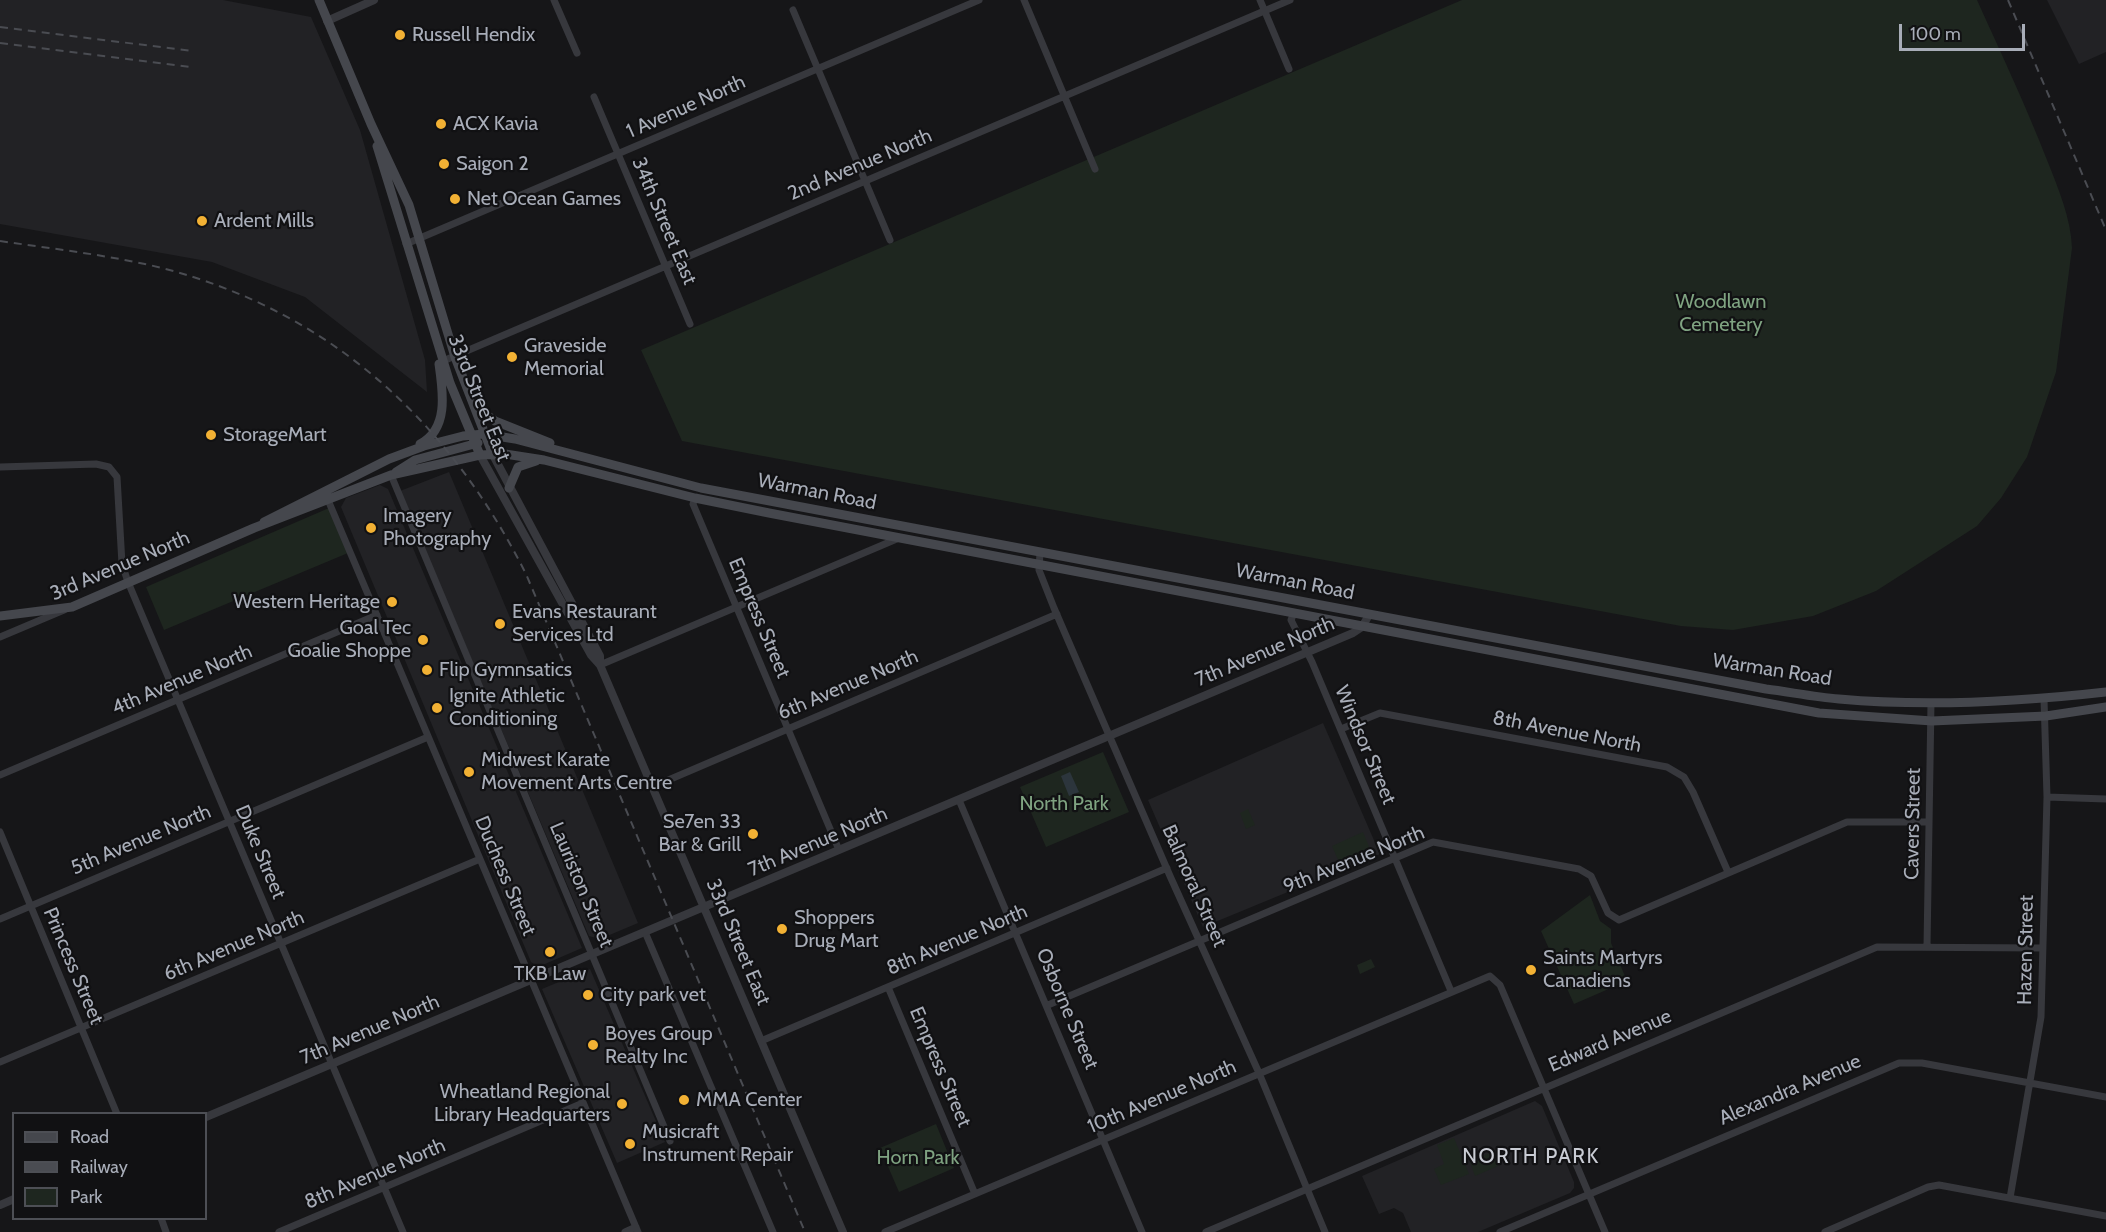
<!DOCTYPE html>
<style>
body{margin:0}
#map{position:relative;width:2106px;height:1232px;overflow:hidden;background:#161618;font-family:Cabin,sans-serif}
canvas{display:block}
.legend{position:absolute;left:12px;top:1112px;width:195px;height:108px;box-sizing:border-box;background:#111113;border:2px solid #4d4f55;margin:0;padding:8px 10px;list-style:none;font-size:18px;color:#a8adb8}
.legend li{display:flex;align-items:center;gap:12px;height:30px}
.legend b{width:30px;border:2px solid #4d4f55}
.scale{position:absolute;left:1899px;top:24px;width:126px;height:27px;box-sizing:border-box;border:3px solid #a8adb8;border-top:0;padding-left:8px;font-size:18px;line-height:21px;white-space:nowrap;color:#a8adb8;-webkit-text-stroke:4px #111113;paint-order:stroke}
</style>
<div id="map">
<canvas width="2106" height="1232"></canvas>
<ul class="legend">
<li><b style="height:8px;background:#45474d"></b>Road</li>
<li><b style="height:8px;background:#4a4c52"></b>Railway</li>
<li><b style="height:16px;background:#1e261f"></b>Park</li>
</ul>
<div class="scale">100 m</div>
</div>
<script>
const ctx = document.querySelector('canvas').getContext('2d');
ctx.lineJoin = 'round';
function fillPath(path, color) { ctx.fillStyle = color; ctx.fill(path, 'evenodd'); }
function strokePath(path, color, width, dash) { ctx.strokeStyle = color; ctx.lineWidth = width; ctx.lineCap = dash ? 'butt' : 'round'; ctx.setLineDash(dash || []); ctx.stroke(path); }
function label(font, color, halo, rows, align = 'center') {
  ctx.font = font + ' Cabin,sans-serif'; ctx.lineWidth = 4.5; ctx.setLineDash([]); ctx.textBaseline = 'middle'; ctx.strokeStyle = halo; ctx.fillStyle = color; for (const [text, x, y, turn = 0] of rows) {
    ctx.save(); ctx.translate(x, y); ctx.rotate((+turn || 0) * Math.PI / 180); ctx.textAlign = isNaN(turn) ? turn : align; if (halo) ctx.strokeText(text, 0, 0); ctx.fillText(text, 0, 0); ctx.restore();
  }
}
fillPath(new Path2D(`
 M 0,0 L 223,0 L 311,17 L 360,130 L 425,360 L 427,392 L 305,297 L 212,262 L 0,224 Z
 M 2047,0 L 2106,0 L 2106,52 L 2079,64 Z
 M 449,472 L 638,923 L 600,939 L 589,936 L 400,491 Z
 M 380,485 L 388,489 L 582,948 L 538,967 L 531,962 L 341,507 L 346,498 Z
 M 1323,723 L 1380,854 L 1203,927 L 1148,800 Z
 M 590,969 L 665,1142 L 617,1163 L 542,989 Z
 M 1535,1101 L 1542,1106 L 1574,1182 L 1574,1188 L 1570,1193 L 1478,1232 L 1411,1232 L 1403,1213 L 1394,1208 L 1379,1214 L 1362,1176 Z`), '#222225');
fillPath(new Path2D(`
 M 1462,0 L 1977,0 C 2001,53 2026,106 2047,160 C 2058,188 2071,218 2072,248 L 2056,372 L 2027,457 L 2001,498 L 1977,526 L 1876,591 L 1813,616 L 1733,630 L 1681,626 L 682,441 L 641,350 Z
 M 329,508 L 348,553 L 164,630 L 146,587 Z
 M 1103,752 L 1129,812 L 1046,847 L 1020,787 Z
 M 1248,809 L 1255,825 L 1246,829 L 1240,813 Z
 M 1363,832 L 1370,849 L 1339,862 L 1332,846 Z
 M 1590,895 L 1600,921 L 1611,929 L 1611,943 L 1627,981 L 1574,1004 L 1541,931 Z
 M 1371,959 L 1375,967 L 1360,974 L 1357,965 Z
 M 936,1124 L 954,1168 L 899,1192 L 880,1148 Z
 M 1454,1138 L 1469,1174 L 1441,1185 L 1434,1169 L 1444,1164 L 1437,1145 Z
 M 1492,1152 L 1498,1166 L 1475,1176 L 1470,1162 Z`), '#1e261f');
fillPath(new Path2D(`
 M 1070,772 L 1079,792 L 1069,796 L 1061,776 Z`), '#2c353c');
strokePath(new Path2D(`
 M 554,0 L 577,53
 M 1024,0 L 1095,169
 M 1260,0 L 1289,69
 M 793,10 L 890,240
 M 594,97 L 690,324
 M 406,244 L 979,0
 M 443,361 L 1290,0
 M 0,467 L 96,464 L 109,467 L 117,477 L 122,564 L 128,582 L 403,1232
 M 391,475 L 670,1141
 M 695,498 L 693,504 L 839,850
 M 328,500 L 638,1232
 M 1040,552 L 1039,570 L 1054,608 L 1170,876 L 1259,1073 L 1325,1232
 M 1294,613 L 1291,620 L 1312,662 L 1451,991
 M 0,637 L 64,610
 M 600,665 L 899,538
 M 1341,729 L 1380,713 L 1667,767 L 1684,777 L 1693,792 L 1728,872
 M 0,775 L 377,615
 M 652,787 L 1057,614
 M 2047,797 L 2106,799
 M 959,800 L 1142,1232
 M 0,832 L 117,1114
 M 0,919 L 428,737
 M 645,932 L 773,1232
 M 1927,946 L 1931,703
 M 888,987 L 975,1194
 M 1048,1005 L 1433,842 L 1579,869 L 1591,876 L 1608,913 L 1619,920 L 1847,822 L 1929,822
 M 761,1041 L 1167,868
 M 0,1062 L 480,859
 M 2010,1198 L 2041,1017 L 2047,797 L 2044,699
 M 161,1218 L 166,1232
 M 279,1232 L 583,1103
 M 625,1232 L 636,1227
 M 885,1232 L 1490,976 L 1500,985 L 1605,1232
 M 1206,1232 L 1877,947 L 2042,948
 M 1500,1232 L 1899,1063 L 1922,1063 L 2106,1097
 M 1825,1232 L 1928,1187 L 1939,1185 L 2106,1216`), '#37383d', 7);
strokePath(new Path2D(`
 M 327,21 L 374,0
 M 480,455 L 591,655 L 600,665 L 843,1232
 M 493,455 L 600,656 L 600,665
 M 206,1117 L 1353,633 L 1362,627 L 1369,615
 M 0,1205 L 14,1199`), '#37383d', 8);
strokePath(new Path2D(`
 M 319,0 L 371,124 L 409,205 L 455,357 L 493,455
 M 377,146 L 450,383 L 480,455
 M 474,406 L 495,421 L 550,443
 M 420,444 C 449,429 443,392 439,364
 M 396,472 L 415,460 L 478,443
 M 509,488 L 518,467 L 536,461
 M 264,522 L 389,459 L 424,446 L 463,436 L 484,434 L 515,439 L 701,488 L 1766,689 C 1790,692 1814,697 1839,699 C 1928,707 2018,702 2106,692
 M 0,616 L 72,607 L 254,528 L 391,475 L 480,455 L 505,454 L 544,460 L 695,498 L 769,513 L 1819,713 L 1932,721 L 2046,716 L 2106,707`), '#45474d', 9);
strokePath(new Path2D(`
 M 2008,0 L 2106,230
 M 0,27 L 192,51
 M 0,43 L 191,67
 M 0,241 C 54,249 109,255 162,268 C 331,312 449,421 526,574 L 805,1232`), '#4a4c52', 2, [8, 6]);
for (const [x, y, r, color] of [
 [400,35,6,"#f2b134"],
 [441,124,6,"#f2b134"],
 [444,164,6,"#f2b134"],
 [455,199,6,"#f2b134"],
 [202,221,6,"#f2b134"],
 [512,357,6,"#f2b134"],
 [211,435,6,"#f2b134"],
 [371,528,6,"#f2b134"],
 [392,602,6,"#f2b134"],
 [500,624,6,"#f2b134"],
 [423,640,6,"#f2b134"],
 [427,670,6,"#f2b134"],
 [437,708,6,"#f2b134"],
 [469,772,6,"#f2b134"],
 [753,834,6,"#f2b134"],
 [782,929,6,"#f2b134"],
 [550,952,6,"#f2b134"],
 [1531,970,6,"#f2b134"],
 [588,995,6,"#f2b134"],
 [593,1045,6,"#f2b134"],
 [684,1100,6,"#f2b134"],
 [622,1104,6,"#f2b134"],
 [630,1144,6,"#f2b134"]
]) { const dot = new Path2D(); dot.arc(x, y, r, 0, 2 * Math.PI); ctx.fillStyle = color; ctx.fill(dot); strokePath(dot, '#111113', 2); }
label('20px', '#a8adb8', '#111113', [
 ["Russell Hendix",412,35],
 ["ACX Kavia",453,124],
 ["Saigon 2",456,164],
 ["Net Ocean Games",467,199],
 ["Ardent Mills",214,221],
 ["Graveside",524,346],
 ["Memorial",524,369],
 ["StorageMart",223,435],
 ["Imagery",383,516],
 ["Photography",383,539],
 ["Western Heritage",380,602,"right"],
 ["Evans Restaurant",512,612],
 ["Services Ltd",512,635],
 ["Goal Tec",411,628,"right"],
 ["Goalie Shoppe",411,651,"right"],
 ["Flip Gymnsatics",439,670],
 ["Ignite Athletic",449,696],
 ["Conditioning",449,719],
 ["Midwest Karate",481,760],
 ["Movement Arts Centre",481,783],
 ["Se7en 33",741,822,"right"],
 ["Bar & Grill",741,845,"right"],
 ["Shoppers",794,918],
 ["Drug Mart",794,941],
 ["Saints Martyrs",1543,958],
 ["Canadiens",1543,981],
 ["TKB Law",550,974,"center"],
 ["City park vet",600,995],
 ["Boyes Group",605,1034],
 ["Realty Inc",605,1057],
 ["Wheatland Regional",610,1092,"right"],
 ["Library Headquarters",610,1115,"right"],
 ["MMA Center",696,1100],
 ["Musicraft",642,1132],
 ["Instrument Repair",642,1155]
], 'left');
label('20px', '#a8adb8', '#111113', [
 ["1 Avenue North",686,107,-24],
 ["2nd Avenue North",860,165,-23],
 ["34th Street East",664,221,67],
 ["33rd Street East",479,398,68],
 ["Warman Road",817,492,11],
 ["3rd Avenue North",120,566,-23],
 ["Warman Road",1295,582,11],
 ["Empress Street",759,618,67],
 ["7th Avenue North",1265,652,-23],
 ["Warman Road",1772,670,9],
 ["4th Avenue North",182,680,-23],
 ["6th Avenue North",848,685,-23],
 ["8th Avenue North",1567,732,11],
 ["Windsor Street",1365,745,67],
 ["Cavers Street",1913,824,-89],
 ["5th Avenue North",141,840,-23],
 ["7th Avenue North",818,842,-23],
 ["Duke Street",260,852,67],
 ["9th Avenue North",1354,860,-22],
 ["Duchess Street",505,876,67],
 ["Lauriston Street",581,885,67],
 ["Balmoral Street",1194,886,66],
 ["8th Avenue North",957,940,-23],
 ["33rd Street East",738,942,67],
 ["6th Avenue North",234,946,-23],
 ["Hazen Street",2026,950,-89],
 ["Princess Street",73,966,67],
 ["Osborne Street",1067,1009,67],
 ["7th Avenue North",370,1030,-23],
 ["Edward Avenue",1610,1041,-23],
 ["Empress Street",940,1067,67],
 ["Alexandra Avenue",1790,1090,-23],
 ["10th Avenue North",1162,1097,-23],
 ["8th Avenue North",375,1174,-23]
]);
label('20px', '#7fa381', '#111113', [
 ["Woodlawn",1721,302],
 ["Cemetery",1721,325],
 ["North Park",1064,804],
 ["Horn Park",918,1158]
]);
ctx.letterSpacing = '1.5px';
label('21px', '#c9ccd4', '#111113', [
 ["NORTH PARK",1531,1157]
]);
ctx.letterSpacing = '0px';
</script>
